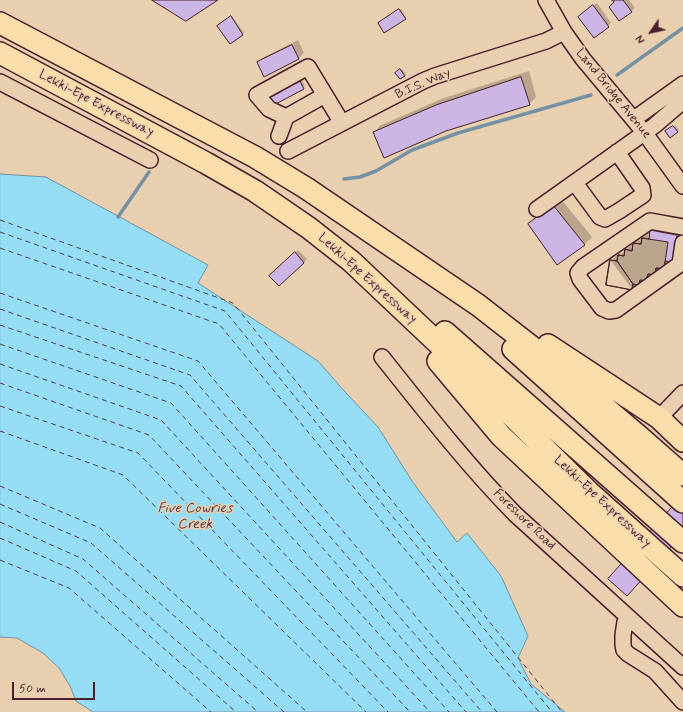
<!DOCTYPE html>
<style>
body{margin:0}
#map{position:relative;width:683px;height:712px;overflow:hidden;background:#e7cfaf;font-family:Mynerve,sans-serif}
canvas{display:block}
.north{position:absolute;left:631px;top:12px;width:40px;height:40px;-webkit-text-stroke:3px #e7cfaf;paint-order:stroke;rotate:236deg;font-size:11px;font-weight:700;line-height:16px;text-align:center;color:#4a1f2b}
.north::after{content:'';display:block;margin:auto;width:14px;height:18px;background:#4a1f2b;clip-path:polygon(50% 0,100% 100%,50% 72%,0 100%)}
.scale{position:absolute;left:12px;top:682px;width:83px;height:18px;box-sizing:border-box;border:2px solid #4a1f2b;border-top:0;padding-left:5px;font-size:12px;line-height:14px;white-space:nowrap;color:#4a1f2b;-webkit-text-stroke:3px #e7cfaf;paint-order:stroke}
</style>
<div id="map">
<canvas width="683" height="712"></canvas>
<div class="north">N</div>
<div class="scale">50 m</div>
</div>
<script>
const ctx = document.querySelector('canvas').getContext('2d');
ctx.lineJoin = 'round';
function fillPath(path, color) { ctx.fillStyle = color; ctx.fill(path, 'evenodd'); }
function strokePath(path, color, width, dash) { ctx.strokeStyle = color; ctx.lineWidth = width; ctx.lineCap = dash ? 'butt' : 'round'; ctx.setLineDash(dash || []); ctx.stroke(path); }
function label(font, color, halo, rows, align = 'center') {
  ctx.font = font + ' Mynerve,sans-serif'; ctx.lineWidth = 3; ctx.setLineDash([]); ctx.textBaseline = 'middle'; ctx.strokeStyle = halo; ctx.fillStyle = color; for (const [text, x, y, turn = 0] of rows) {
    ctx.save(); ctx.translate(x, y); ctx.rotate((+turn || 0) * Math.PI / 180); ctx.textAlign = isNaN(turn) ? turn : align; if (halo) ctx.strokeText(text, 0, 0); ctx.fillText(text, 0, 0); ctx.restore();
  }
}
const water = new Path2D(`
 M 0,174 L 46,177 L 208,265 L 198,283 L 318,361 L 347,394 L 378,427 L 412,481 L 457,542 L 467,533 L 501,576 L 528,636 L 518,658 L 531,684 L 565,712 L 93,712 L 76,701 L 70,686 L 59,668 L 43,653 L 17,638 L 0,637 Z`);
fillPath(water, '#94ddf5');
strokePath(water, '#7691a4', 1);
fillPath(new Path2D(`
 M 614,0 L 629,0 L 635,8 L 619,20 Z
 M 597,3 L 611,23 L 608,26 L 579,17 Z
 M 401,9 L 406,17 L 405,18 L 381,22 Z
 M 232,16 L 244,33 L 230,43 L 220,24 Z
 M 298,40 L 304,53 L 299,58 L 265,75 L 258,62 L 264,57 Z
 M 402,69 L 406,74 L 404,75 L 398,72 Z
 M 529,71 L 536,97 L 529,104 L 374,133 L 381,125 L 444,98 Z
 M 299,75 L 305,86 L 273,104 Z
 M 675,125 L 679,130 L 677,132 L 668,130 Z
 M 561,199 L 592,237 L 585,244 L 558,263 L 529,224 L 536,217 Z
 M 658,223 L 683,234 L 680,254 L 663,268 L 661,267 L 655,274 L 652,273 L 646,280 L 644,279 L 632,289 L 611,261 L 619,253 L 621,254 L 642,236 L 644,237 Z
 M 298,250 L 307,259 L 304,263 L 273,272 Z`), '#0003');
strokePath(new Path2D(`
 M 617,75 L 683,28
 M 344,179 L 360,177 L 376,171 L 412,150 L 458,133 L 591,95
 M 118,217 L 149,172`), '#7691a4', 3.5);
strokePath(new Path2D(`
 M 0,220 L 233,303 L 562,712
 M 0,232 L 225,311 L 552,712
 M 0,248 L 219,324 L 539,712
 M 0,293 L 198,361 L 497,712
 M 0,309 L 190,375 L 482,712
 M 0,325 L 181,386 L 466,712
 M 0,344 L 171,403 L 449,712
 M 0,364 L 161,420 L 430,712
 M 0,383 L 149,435 L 410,712
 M 0,406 L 138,453 L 388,712
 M 0,431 L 123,475 L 366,712
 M 0,486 L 100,528 L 307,712
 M 0,504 L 91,543 L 284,712
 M 0,522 L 83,559 L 258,712
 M 0,538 L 76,571 L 236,712
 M 0,560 L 69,588 L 211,712`), '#553c49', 1, [5, 4]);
const building = new Path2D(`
 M 152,0 L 218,0 L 186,21 Z
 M 612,0 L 623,0 L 632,12 L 619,21 L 609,7 L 614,2 Z
 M 593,5 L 609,27 L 594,38 L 578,17 Z
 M 399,9 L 406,19 L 384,33 L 378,23 Z
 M 231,16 L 243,35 L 230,44 L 217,26 Z
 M 292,45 L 299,59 L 264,77 L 257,62 Z
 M 400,69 L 405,76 L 400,79 L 395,73 Z
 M 297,75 L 304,89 L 272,106 L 265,92 Z
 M 521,77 L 530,105 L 446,131 L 384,158 L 373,132 L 436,105 Z
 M 673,126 L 678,132 L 670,138 L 665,131 Z
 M 553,205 L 585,245 L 557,265 L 528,224 Z
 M 650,230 L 677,235 L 673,262 L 665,261 L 664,269 L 656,268 L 655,275 L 648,274 L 646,281 L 640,280 L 639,286 L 633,284 L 632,290 L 606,285 L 610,260 L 617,261 L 618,255 L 624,256 L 625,249 L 632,251 L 633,243 L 641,244 L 642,238 L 649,239 Z
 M 642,238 L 668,242 L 664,269 L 656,268 L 655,275 L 648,274 L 646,281 L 640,280 L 639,286 L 633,284 L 617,261 L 618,255 L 624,256 L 625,249 L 632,251 L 633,243 L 641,244 Z
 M 295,252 L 304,263 L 279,286 L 269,276 Z
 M 610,260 L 617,261 L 633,284 L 632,290 L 606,285 Z
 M 683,495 L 683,534 L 627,596 L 608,579 Z`);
fillPath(building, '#cbb5e4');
strokePath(building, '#4a1f2b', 1);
const minor = new Path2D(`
 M 546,0 L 564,32 L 583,59 L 644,132 L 683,186
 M 0,82 L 150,160
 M 286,117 L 325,95
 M 634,119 L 683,84
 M 279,136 L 286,117 L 269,109 L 257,95 L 308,67 L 342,123
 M 288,151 L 423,81 L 435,76 L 546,41 L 564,32
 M 575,183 L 600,217 L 605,219 L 619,211 L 643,195 L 642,188 L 617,152
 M 537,209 L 654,126 L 683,101
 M 683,227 L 650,221 L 583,267 L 578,273 L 580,279 L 602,308 L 609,311 L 616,310 L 680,264 L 683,243
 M 382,357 C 425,411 467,465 515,514 L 683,667
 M 659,418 L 683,393
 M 628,617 L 625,622 L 623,635 L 623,645 L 624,650 L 628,654 L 655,671 L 683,702`);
const highway = new Path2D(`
 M 0,23 L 255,157 L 306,188 L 478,305 L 555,365 L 641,438 L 683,475
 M 0,53 L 206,163 L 255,191 L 309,228 L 351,261 L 442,347 L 589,492 L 683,576
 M 445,332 L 683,542
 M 548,345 L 659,418 L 683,441
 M 513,349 L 683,502
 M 438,361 L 501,436 L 683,606`);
strokePath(minor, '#4a1f2b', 18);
strokePath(highway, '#4a1f2b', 24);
strokePath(minor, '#e7cfaf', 15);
strokePath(highway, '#f8deab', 21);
label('13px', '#4a1f2b', '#e7cfaf', [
 ["B.I.S. Way",423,84,-24],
 ["Land Bridge Avenue",613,94,51],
 ["Lekki-Epe Expressway",96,104,28],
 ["Lekki-Epe Expressway",367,279,42],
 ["Lekki-Epe Expressway",602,502,43],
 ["Foreshore Road",524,520,44]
]);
label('italic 14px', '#553c49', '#e7cfaf', [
 ["Five Cowries",195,509],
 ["Creek",195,525]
]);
</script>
